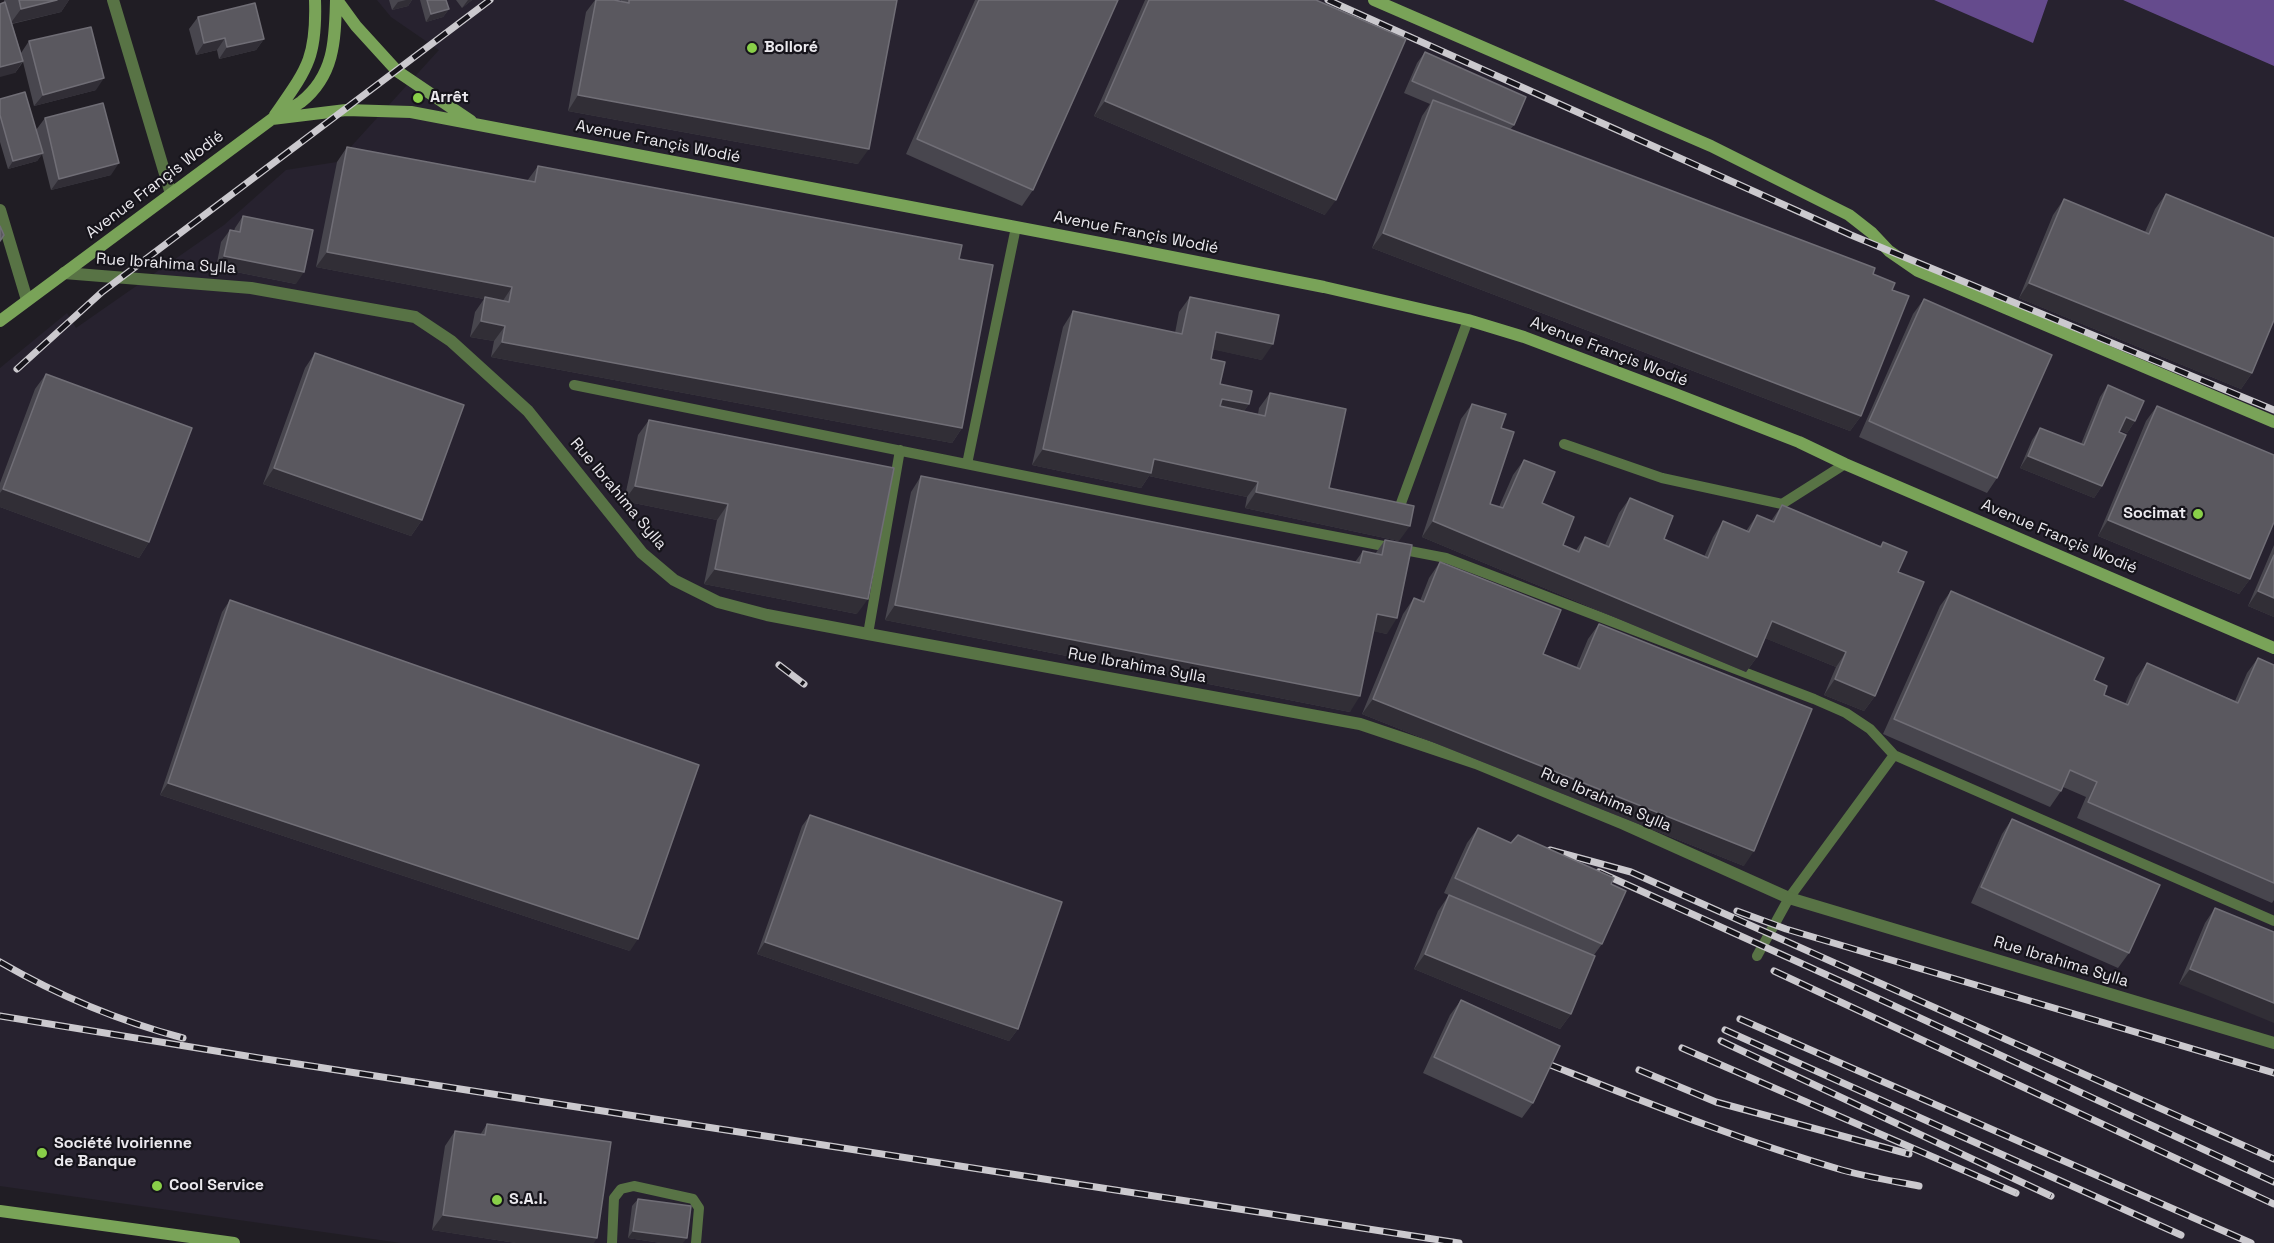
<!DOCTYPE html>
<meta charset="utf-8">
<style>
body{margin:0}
canvas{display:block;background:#201d24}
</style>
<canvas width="2274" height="1243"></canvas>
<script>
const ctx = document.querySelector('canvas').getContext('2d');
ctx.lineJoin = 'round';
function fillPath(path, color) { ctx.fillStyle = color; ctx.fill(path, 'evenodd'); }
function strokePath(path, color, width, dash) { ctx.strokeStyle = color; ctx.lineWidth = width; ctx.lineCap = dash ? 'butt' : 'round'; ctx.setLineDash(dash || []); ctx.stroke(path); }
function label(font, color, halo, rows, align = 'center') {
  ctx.font = font + ' "Space Grotesk",sans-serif'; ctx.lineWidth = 4.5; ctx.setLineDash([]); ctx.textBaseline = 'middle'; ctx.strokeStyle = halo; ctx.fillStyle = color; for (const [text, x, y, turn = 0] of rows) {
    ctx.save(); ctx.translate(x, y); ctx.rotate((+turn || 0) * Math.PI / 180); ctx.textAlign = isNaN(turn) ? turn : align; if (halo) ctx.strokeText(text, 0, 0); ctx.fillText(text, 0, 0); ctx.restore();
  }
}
fillPath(new Path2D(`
 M 377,0 L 1934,0 L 2032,42 L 2048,0 L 2123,0 L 2274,66 L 2274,1243 L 401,1243 L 0,1186 L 0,368 L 67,313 L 76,328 L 224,225 L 286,170 L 337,162 L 439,50 L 391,17 Z`), '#27222f');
fillPath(new Path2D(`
 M 1934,0 L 2048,0 L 2033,43 Z
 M 2123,0 L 2274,0 L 2274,66 Z`), '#654b8d');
strokePath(new Path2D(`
 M 574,385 L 1145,500 L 1446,558 L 1814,699 L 1846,713 L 1870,729 L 1894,755 L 2274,921
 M 1564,444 L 1662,478 L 1782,504 L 1845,464
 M 967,464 L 1016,227
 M 1400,506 L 1468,320
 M 868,634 L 900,450
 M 1757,956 L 1789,898 L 1894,755
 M 612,1243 L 614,1198 L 621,1189 L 634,1186 L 693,1199 L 699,1208 L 696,1243`), '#587345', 10);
strokePath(new Path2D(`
 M 113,0 L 171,194
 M 0,210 L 27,300
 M 64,273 L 251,288 L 415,317 L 451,341 L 528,411 L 642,553 L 674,580 L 718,602 L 767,615 L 868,634 L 1360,724 L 1476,763 L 1624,824 L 1789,898 L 2274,1043`), '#587345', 12);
strokePath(new Path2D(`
 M 337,0 L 356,26 L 397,71 L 471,121
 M 1374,0 L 1711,146 L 1849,215 L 1872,233 L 1889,251 L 1918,271 L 2274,422
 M 275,115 C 307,69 317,58 315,0
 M 272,119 L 346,110 L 411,112 L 1126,248 L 1324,287 L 1468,320 L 1524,337 L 1678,395 L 1799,442 L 1845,464 L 2274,648
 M 0,321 L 272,119 C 282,113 292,108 301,102 C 335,75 335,39 336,0
 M 0,1211 L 234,1243`), '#79a358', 12);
const rail = new Path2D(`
 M 1328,0 L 1851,235 L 2274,410
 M 17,369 L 102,292 L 490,0
 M 779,665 L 804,684
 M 1550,850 L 1631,872 L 2274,1159
 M 1599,872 L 1849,985 L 2274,1182
 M 1737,911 L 1786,929 L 2274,1073
 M 0,962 C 57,995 119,1021 183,1038
 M 1774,971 L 2274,1204
 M 0,1016 L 259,1058 L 1459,1243
 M 1740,1019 L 2251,1243
 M 1725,1030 L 2181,1235
 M 1721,1041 L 2051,1196
 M 1682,1048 L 2016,1193
 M 1548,1064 C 1645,1102 1742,1141 1842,1170 C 1867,1177 1893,1181 1919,1186
 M 1639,1070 L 1716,1102 L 1909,1154`);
strokePath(rail, '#cbc9ce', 7);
strokePath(rail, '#16141b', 4.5, [14]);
fillPath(new Path2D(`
 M 4,0 L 69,0 L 61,12 L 12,24 L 21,53 L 29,41 L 96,90 L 34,106 L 23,62 L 15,73 Z
 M 389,0 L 412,0 L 408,6 L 392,10 Z
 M 420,0 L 446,0 L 449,9 L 443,17 L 426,22 Z
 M 456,0 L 472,0 L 462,8 Z
 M 595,0 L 614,0 L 621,1 L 621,0 L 897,0 L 858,164 L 568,111 L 586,12 Z
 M 975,0 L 1118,0 L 1033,190 L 1022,206 L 906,154 Z
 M 1145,0 L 1316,0 L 1325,215 L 1094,116 Z
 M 198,17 L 264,39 L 256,50 L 219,59 L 217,50 L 196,55 L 189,29 Z
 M 1425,52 L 1514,125 L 1510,130 L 1873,274 L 1892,290 L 1861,416 L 1850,431 L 1372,248 L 1422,116 L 1430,104 L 1404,93 L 1417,63 Z
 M 0,99 L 39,139 L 36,130 L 45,118 L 111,175 L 51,190 L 42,154 L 37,161 L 8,169 L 0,142 Z
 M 347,147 L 527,181 L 538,166 L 959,259 L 962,428 L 952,443 L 491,357 L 494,341 L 470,337 L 475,312 L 484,299 L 316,267 L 337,162 Z
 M 2166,194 L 2252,373 L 2241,389 L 2019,298 L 2053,215 L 2064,199 L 2145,232 L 2155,209 Z
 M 243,216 L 296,284 L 216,268 L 221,242 L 230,230 L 234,231 L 235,228 Z
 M 1190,297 L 1262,360 L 1213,349 L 1211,359 L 1220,384 L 1249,404 L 1244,411 L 1258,414 L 1259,408 L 1270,393 L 1329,488 L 1399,541 L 1245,508 L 1247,497 L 1149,476 L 1141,488 L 1032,465 L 1063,327 L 1073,311 L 1175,333 L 1179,312 Z
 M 1924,299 L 1997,478 L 1987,493 L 1859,437 L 1913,314 Z
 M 315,353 L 422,520 L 411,536 L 263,484 L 305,368 Z
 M 46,374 L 149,542 L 139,558 L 0,507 L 0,483 L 35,389 Z
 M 2108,385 L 2135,421 L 2127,433 L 2120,430 L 2102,486 L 2094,498 L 2020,468 L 2032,440 L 2040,428 L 2081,444 L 2100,397 Z
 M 1472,404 L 1501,428 L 1490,504 L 1499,507 L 1513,475 L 1524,460 L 1542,503 L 1563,545 L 1576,550 L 1585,537 L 1605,545 L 1619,513 L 1630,498 L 1664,539 L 1704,557 L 1713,537 L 1723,521 L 1746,531 L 1757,515 L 1771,521 L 1782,505 L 1880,546 L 1883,542 L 1898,572 L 1875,696 L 1864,711 L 1824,695 L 1836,667 L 1765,638 L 1757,657 L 1746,672 L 1422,537 L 1461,419 Z
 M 2157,406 L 2250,579 L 2239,594 L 2098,536 L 2146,421 Z
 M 649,420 L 857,614 L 704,584 L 717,520 L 624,501 L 638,435 Z
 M 921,476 L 1355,562 L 1363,551 L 1375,554 L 1385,540 L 1387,634 L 1374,631 L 1350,712 L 885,620 L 911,492 Z
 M 2274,545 L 2274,617 L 2248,606 Z
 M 1440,562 L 1543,654 L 1576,668 L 1588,639 L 1599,624 L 1744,866 L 1362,714 L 1403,614 L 1414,598 L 1420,601 L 1429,578 Z
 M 1951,591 L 2094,680 L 2104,695 L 2125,704 L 2136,678 L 2147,663 L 2235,701 L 2247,673 L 2258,658 L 2274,665 L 2274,900 L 2272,903 L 2077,818 L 2086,797 L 2063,787 L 2061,791 L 2050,807 L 1883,734 L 1940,606 Z
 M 230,600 L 630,951 L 160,795 L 222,612 Z
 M 810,815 L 1018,1029 L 1009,1041 L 757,954 L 802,826 Z
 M 2012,819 L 2129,953 L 2118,968 L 1971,903 L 2002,834 Z
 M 1478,828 L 1511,843 L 1611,884 L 1602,944 L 1594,955 L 1571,1014 L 1560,1029 L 1414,969 L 1438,911 L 1449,895 L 1458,899 L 1444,893 L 1467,843 Z
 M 2215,908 L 2274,932 L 2179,984 L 2205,923 Z
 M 1461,1000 L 1533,1103 L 1522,1118 L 1423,1073 L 1450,1015 Z
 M 487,1124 L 594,1243 L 516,1243 L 432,1230 L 445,1146 L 455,1131 L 480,1135 Z
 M 638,1199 L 683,1243 L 661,1243 L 628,1238 L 632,1206 Z`), '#48464e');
fillPath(new Path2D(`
 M 57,0 L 69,0 L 61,12 L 10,24 L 21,9 Z
 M 406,0 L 412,0 L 408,6 L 392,10 L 398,2 Z
 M 468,0 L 472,0 L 462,8 Z
 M 449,9 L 443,17 L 426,22 L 431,14 Z
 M 225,38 L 217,50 L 196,55 L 204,43 Z
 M 264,39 L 256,50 L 219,59 L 227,47 Z
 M 23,61 L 15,73 L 0,77 L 0,67 Z
 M 104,78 L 96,90 L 34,106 L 43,95 Z
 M 578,95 L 869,149 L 858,164 L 568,111 Z
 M 1105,101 L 1336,200 L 1325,215 L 1094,116 Z
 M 43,153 L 37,161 L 8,169 L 13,161 Z
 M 119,163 L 111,175 L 51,190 L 59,179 Z
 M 1383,233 L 1861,416 L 1850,431 L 1372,248 Z
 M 327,252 L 512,287 L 502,302 L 485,297 L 484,299 L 316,267 Z
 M 224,256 L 304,272 L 296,284 L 216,268 Z
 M 2029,283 L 2252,373 L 2241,389 L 2019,298 Z
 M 481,321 L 505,326 L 494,341 L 470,337 Z
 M 1216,332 L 1273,344 L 1262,360 L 1206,348 Z
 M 502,342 L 962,428 L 952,443 L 491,357 Z
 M 1222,399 L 1249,404 L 1238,420 L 1211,414 Z
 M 2126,417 L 2135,421 L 2127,433 L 2117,429 Z
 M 1043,449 L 1154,459 L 1258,482 L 1247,497 L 1149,476 L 1141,488 L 1032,465 Z
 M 2028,456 L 2102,486 L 2094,498 L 2020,468 Z
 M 274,468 L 422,520 L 411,536 L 263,484 Z
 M 635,486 L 728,504 L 717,520 L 624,501 Z
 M 3,489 L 149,542 L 139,558 L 0,507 L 0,493 Z
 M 1256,492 L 1410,526 L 1399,541 L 1245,508 Z
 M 2108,520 L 2250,579 L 2239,594 L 2098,536 Z
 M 1433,521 L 1757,657 L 1746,672 L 1422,537 Z
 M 715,569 L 868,599 L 857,614 L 704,584 Z
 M 2258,591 L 2274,598 L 2274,617 L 2248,606 Z
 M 895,605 L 1360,696 L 1350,712 L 885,620 Z
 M 1377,614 L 1397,618 L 1387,634 L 1366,630 Z
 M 1772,621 L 1846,652 L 1836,667 L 1762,637 Z
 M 1835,679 L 1875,696 L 1864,711 L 1824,695 Z
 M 1373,699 L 1754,851 L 1744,866 L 1362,714 Z
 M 168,783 L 638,939 L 630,951 L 160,795 Z
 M 765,942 L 1018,1029 L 1009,1041 L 757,954 Z
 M 1425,954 L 1571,1014 L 1560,1029 L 1414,969 Z
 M 2190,969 L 2274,1003 L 2274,1023 L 2179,984 Z
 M 443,1215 L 597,1238 L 594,1243 L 516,1243 L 432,1230 Z
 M 633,1231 L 687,1238 L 683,1243 L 661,1243 L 628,1238 Z`), '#312e36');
const building = new Path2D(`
 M 19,0 L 57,0 L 21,9 Z
 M 427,0 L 446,0 L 449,9 L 431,14 Z
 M 596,0 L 614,0 L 629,3 L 629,0 L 897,0 L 869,149 L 578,95 Z
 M 979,0 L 1118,0 L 1033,190 L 917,139 Z
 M 1149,0 L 1316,0 L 1406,39 L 1336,200 L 1105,101 Z
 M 5,2 L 23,61 L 0,67 L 0,4 Z
 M 255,3 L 264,39 L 227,47 L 225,38 L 204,43 L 198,17 Z
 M 91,27 L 104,78 L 43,95 L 29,41 Z
 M 1425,52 L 1526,97 L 1514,125 L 1412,81 Z
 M 25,92 L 43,153 L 13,161 L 0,115 L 0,99 Z
 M 1433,100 L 1875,268 L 1873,274 L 1895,283 L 1892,290 L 1909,296 L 1861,416 L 1383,233 Z
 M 103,103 L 119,163 L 59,179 L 45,118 Z
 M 347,147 L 535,182 L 538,166 L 962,245 L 959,259 L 993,265 L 962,428 L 502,342 L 505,326 L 481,321 L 485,297 L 509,302 L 512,287 L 327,252 Z
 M 2166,194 L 2274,238 L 2274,320 L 2252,373 L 2029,283 L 2064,199 L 2149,234 Z
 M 243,216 L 313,230 L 304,272 L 224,256 L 230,230 L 240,232 Z
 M 0,226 L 4,235 L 0,241 Z
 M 1190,297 L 1279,315 L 1273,344 L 1216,332 L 1211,359 L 1225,362 L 1220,384 L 1252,391 L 1249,404 L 1222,399 L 1220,406 L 1265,416 L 1270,393 L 1346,409 L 1329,488 L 1414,506 L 1410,526 L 1256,492 L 1258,482 L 1154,459 L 1151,473 L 1043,449 L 1073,311 L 1182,334 Z
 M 1924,299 L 2052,355 L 1997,478 L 1869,421 Z
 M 315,353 L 464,405 L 422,520 L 274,468 Z
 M 46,374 L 192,428 L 149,542 L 3,489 Z
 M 2108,385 L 2144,401 L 2135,421 L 2126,417 L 2119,432 L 2126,435 L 2102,486 L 2028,456 L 2040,428 L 2084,445 Z
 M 1472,404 L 1506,414 L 1501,428 L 1514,432 L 1490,504 L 1503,508 L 1524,460 L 1555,472 L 1542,503 L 1574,517 L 1563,545 L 1579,552 L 1585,537 L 1609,547 L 1630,498 L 1673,516 L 1664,539 L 1708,558 L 1723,521 L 1749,532 L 1757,515 L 1774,522 L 1782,505 L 1881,547 L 1883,542 L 1907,552 L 1898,572 L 1924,582 L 1875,696 L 1835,679 L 1846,652 L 1772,621 L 1757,657 L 1433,521 Z
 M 2157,406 L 2274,455 L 2274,522 L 2250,579 L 2108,520 Z
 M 649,420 L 894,468 L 868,599 L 715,569 L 728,504 L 635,486 Z
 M 921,476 L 1360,563 L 1363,551 L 1382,555 L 1385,540 L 1412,545 L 1397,618 L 1377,614 L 1360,696 L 895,605 Z
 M 2274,555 L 2274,598 L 2258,591 Z
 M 1440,562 L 1561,610 L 1543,654 L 1580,669 L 1599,624 L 1812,709 L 1754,851 L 1373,699 L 1414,598 L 1424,602 Z
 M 1951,591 L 2104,658 L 2094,680 L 2107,686 L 2104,695 L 2128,705 L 2147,663 L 2238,703 L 2258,658 L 2274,665 L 2274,883 L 2088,802 L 2097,782 L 2070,770 L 2061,791 L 1894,719 Z
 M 230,600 L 699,765 L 638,939 L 168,783 Z
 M 810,815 L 1062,902 L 1018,1029 L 765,942 Z
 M 2012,819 L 2160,885 L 2129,953 L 1981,887 Z
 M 1478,828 L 1511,843 L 1518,835 L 1614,878 L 1611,884 L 1626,891 L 1602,944 L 1455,878 Z
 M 1449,895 L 1595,956 L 1571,1014 L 1425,954 Z
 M 2215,908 L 2274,932 L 2274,1003 L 2190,969 Z
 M 1461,1000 L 1560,1046 L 1533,1103 L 1434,1057 Z
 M 487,1124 L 611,1142 L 597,1238 L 443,1215 L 455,1131 L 485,1135 Z
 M 638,1199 L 691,1206 L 687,1238 L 633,1231 Z`);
fillPath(building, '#5a585f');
strokePath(building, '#706e76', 1.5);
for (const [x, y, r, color] of [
 [752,48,6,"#89cf49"],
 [418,98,6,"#89cf49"],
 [2198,514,6,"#89cf49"],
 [42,1153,6,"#89cf49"],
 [157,1186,6,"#89cf49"],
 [497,1200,6,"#89cf49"]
]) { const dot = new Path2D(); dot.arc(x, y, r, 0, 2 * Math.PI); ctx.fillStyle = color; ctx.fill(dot); strokePath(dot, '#16141b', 2); }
label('bold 16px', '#ebe9ee', '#16141b', [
 ["Bolloré",764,48],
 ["Arrêt",430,98],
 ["Socimat",2186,514,"right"],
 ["Société Ivoirienne",54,1144],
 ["de Banque",54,1162],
 ["Cool Service",169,1186],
 ["S.A.I.",509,1200]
], 'left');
label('16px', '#ebe9ee', '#16141b', [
 ["Avenue Françis Wodié",658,142,11],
 ["Avenue Françis Wodié",155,185,-37],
 ["Avenue Françis Wodié",1136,233,11],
 ["Rue Ibrahima Sylla",166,264,4],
 ["Avenue Françis Wodié",1609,352,21],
 ["Rue Ibrahima Sylla",618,494,50],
 ["Avenue Françis Wodié",2059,537,23],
 ["Rue Ibrahima Sylla",1137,666,10],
 ["Rue Ibrahima Sylla",1606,800,23],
 ["Rue Ibrahima Sylla",2061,962,17]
]);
</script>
